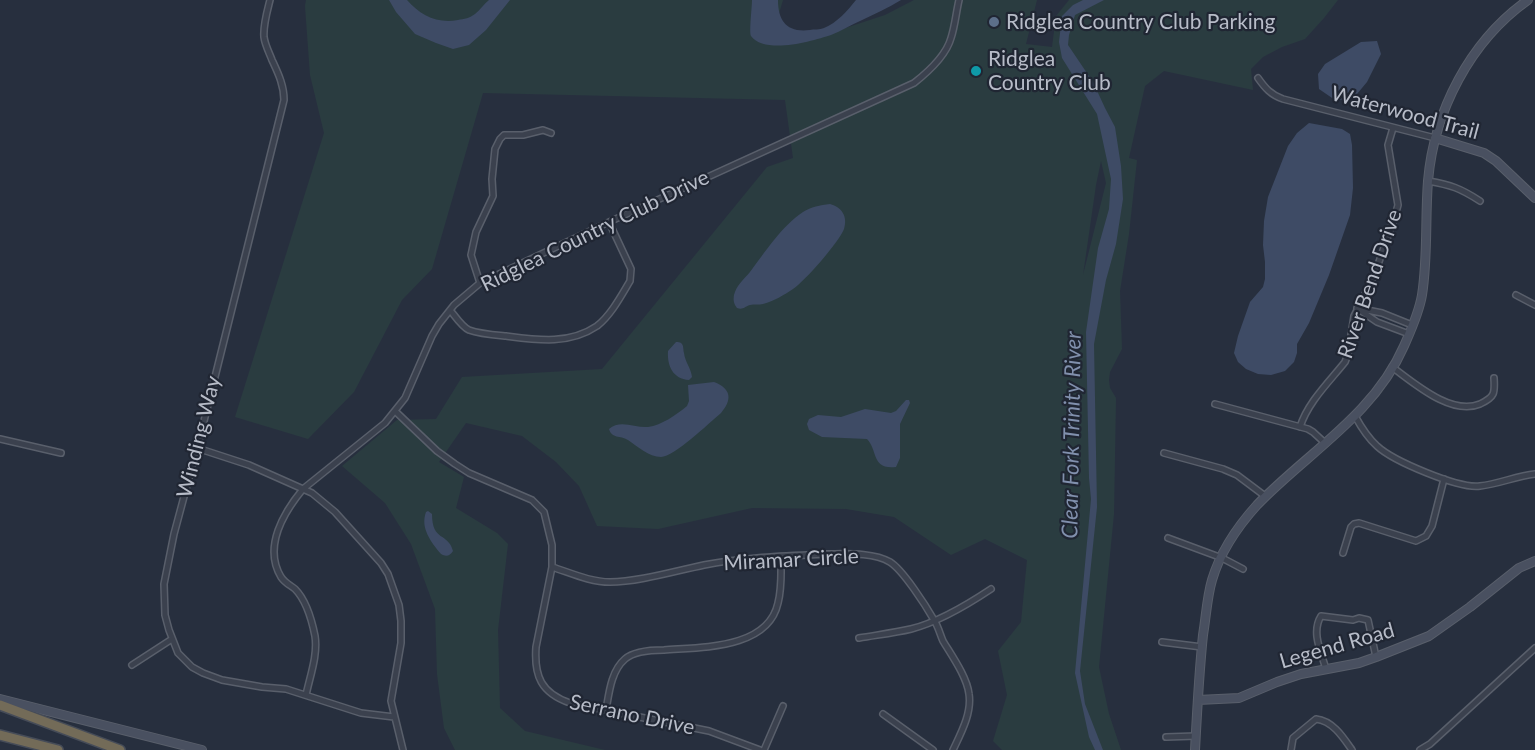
<!DOCTYPE html>
<style>
body{margin:0}
canvas{display:block;background:#272f3e}
</style>
<canvas width="1535" height="750"></canvas>
<script>
const ctx = document.querySelector('canvas').getContext('2d');
ctx.lineJoin = 'round';
function fillPath(path, color) { ctx.fillStyle = color; ctx.fill(path, 'evenodd'); }
function strokePath(path, color, width, dash) { ctx.strokeStyle = color; ctx.lineWidth = width; ctx.lineCap = dash ? 'butt' : 'round'; ctx.setLineDash(dash || []); ctx.stroke(path); }
function label(font, color, halo, rows, align = 'center') {
  ctx.font = font + ' Lato,sans-serif'; ctx.lineWidth = 4.5; ctx.setLineDash([]); ctx.textBaseline = 'middle'; ctx.strokeStyle = halo; ctx.fillStyle = color; for (const [text, x, y, turn = 0] of rows) {
    ctx.save(); ctx.translate(x, y); ctx.rotate((+turn || 0) * Math.PI / 180); ctx.textAlign = isNaN(turn) ? turn : align; if (halo) ctx.strokeText(text, 0, 0); ctx.fillText(text, 0, 0); ctx.restore();
  }
}
fillPath(new Path2D(`
 M 306,0 L 783,0 L 777,20 L 806,41 L 885,15 L 914,0 L 1037,0 L 1026,44 L 1052,47 L 1056,16 L 1069,0 L 1338,0 L 1324,18 L 1305,39 L 1282,47 L 1263,57 L 1251,69 L 1253,90 L 1164,71 L 1145,86 L 1129,158 L 1137,160 L 1129,234 L 1120,291 L 1122,349 L 1110,372 L 1109,380 L 1110,388 L 1116,398 L 1114,514 L 1099,667 L 1109,714 L 1121,750 L 1002,750 L 993,741 L 1007,695 L 998,651 L 1021,622 L 1027,560 L 985,539 L 951,555 L 894,517 L 846,509 L 752,508 L 658,529 L 597,526 L 579,486 L 556,462 L 522,436 L 466,423 L 439,462 L 464,477 L 456,508 L 497,533 L 508,544 L 498,630 L 500,708 L 525,731 L 605,750 L 455,750 L 444,728 L 437,674 L 435,609 L 411,544 L 385,503 L 342,466 L 397,420 L 436,419 L 462,377 L 602,369 L 767,167 L 793,158 L 785,100 L 483,93 L 432,269 L 402,300 L 354,392 L 308,439 L 235,417 L 324,133 L 310,75 L 305,6 ZM 1101,161 L 1106,183 L 1083,275 L 1096,185 Z`), '#2a3c40');
fillPath(new Path2D(`
 M 389,0 L 407,0 C 420,15 437,24 458,20 C 464,19 470,18 475,14 C 480,10 484,4 489,0 L 510,0 L 486,30 L 469,45 L 453,49 L 436,43 L 415,34 L 396,12 Z
 M 752,0 L 778,0 C 778,21 787,33 810,30 C 814,29 820,30 824,28 C 837,23 848,10 856,0 L 901,0 C 888,8 874,14 860,21 C 851,25 841,31 831,35 C 813,41 765,55 751,36 C 749,32 752,7 752,0 Z
 M 1083,0 L 1104,0 L 1075,15 L 1069,35 L 1068,45 L 1093,82 L 1105,108 L 1115,127 L 1121,166 L 1123,199 L 1116,244 L 1106,280 L 1094,344 L 1097,507 L 1080,671 L 1085,704 L 1103,750 L 1095,750 L 1089,737 L 1075,673 L 1091,499 L 1089,478 L 1086,332 L 1098,248 L 1109,209 L 1111,179 L 1097,114 L 1062,58 L 1059,42 L 1062,16 L 1073,5 Z
 M 1377,41 L 1381,54 L 1367,82 L 1352,100 L 1335,100 L 1319,89 L 1318,74 L 1325,64 L 1361,42 Z
 M 1309,123 L 1342,129 L 1350,134 L 1352,145 L 1353,188 L 1350,215 L 1329,275 L 1309,323 L 1297,344 L 1297,353 L 1294,362 L 1285,371 L 1271,375 L 1258,374 L 1246,369 L 1238,362 L 1234,353 L 1238,336 L 1250,302 L 1263,287 L 1265,279 L 1265,262 L 1263,245 L 1264,221 L 1268,197 L 1288,146 L 1297,133 Z
 M 830,204 C 842,207 848,217 844,229 C 839,242 805,281 793,289 C 784,295 774,301 763,304 C 759,305 754,304 750,305 C 744,307 743,310 737,308 C 734,304 733,301 734,295 C 736,286 744,279 750,272 C 765,252 782,226 803,212 C 811,207 820,205 830,204 Z
 M 676,342 C 678,342 680,342 681,343 C 684,345 683,350 684,353 C 685,362 691,368 692,377 L 689,380 C 673,379 667,366 668,351 Z
 M 714,382 C 732,389 732,400 721,413 C 709,423 674,457 661,457 C 649,457 637,446 628,440 C 620,435 612,439 609,429 C 620,419 635,428 648,427 C 662,425 676,415 687,406 L 689,401 L 688,385 Z
 M 906,400 L 909,400 L 910,403 L 900,424 L 900,458 L 896,467 C 871,470 878,450 867,439 L 822,437 L 809,430 L 807,424 L 809,419 L 818,415 L 841,417 L 865,409 L 891,413 L 896,411 Z
 M 428,511 L 432,514 C 432,542 448,532 453,551 C 450,556 446,557 441,554 C 431,542 420,528 426,512 Z`), '#3e4b65');
const street = new Path2D(`
 M 270,0 C 267,12 263,25 264,37 C 265,45 269,52 272,60 C 278,73 284,85 284,100 L 200,437 L 174,534 L 164,584 L 165,615 L 169,630 L 178,653 L 192,667 L 203,673 L 222,680 L 262,687 L 286,689 L 361,713 L 394,717
 M 1258,78 C 1265,88 1271,95 1283,99 L 1435,138
 M 1428,181 C 1451,185 1460,188 1480,201
 M 480,283 L 471,255 L 476,232 L 493,196 L 492,179 L 495,149 L 500,139 L 504,135 L 523,135 L 543,130 L 551,133
 M 1516,295 L 1535,305
 M 1357,308 L 1382,313 L 1412,325
 M 450,310 C 455,316 462,327 469,330 C 480,334 495,335 506,336 C 537,340 569,345 597,326 C 611,315 621,296 630,281 L 631,269 L 609,222
 M 1361,311 L 1377,322 L 1409,334
 M 1392,367 C 1414,383 1451,416 1480,404 C 1495,397 1495,393 1494,378
 M 1215,404 L 1308,429 L 1313,432 L 1325,443
 M 395,411 L 437,451 L 455,464 L 469,473 L 532,500 L 544,512 L 552,545 L 552,567 L 536,647 C 534,676 541,693 570,703 L 709,731 L 760,750
 M 1355,416 C 1361,427 1368,438 1377,446 C 1393,461 1459,489 1480,486 C 1499,484 1516,476 1535,474
 M 1300,427 C 1308,402 1329,382 1345,362 L 1348,354 L 1354,316 L 1374,276 L 1395,216 L 1398,205 L 1388,145 L 1393,128
 M 0,439 L 61,453
 M 197,448 L 249,465 L 312,493 L 335,512 L 381,563 L 388,574 L 399,605 L 401,621 L 401,643 L 391,701 L 403,750
 M 1164,453 L 1223,469 L 1237,475 L 1265,496
 M 1168,538 L 1222,558 L 1243,569
 M 1343,553 L 1351,527 L 1354,524 L 1359,523 L 1416,541 L 1426,536 L 1432,526 L 1444,479
 M 552,567 C 571,573 590,582 610,582 C 638,582 675,571 704,565 C 744,557 786,556 827,554 C 845,554 873,552 890,562 C 903,570 926,606 934,620 C 938,626 940,634 943,641 C 952,656 967,677 969,694 C 972,713 961,733 953,750
 M 859,638 C 876,635 894,633 911,629 C 939,622 967,605 991,589
 M 1162,642 L 1202,647
 M 132,665 L 172,639
 M 1326,669 C 1321,652 1311,632 1321,616 L 1353,620 L 1359,618 L 1368,620 L 1376,657
 M 306,695 C 310,676 318,655 315,636 C 312,621 306,600 295,589 C 290,585 285,583 281,577 C 263,547 284,512 303,489 L 385,423 L 405,398 L 432,336 L 439,324 L 454,305 L 480,283 L 609,222 L 914,83 C 928,72 946,56 951,38 C 955,26 956,13 959,0
 M 606,710 C 609,693 611,671 625,659 C 634,651 653,650 664,650 C 702,647 768,649 778,603 C 782,588 781,572 781,557
 M 883,714 L 933,750
 M 1166,737 L 1196,736
 M 764,750 L 783,706
 M 1291,750 L 1293,738 L 1316,719 C 1333,721 1343,737 1352,750
 M 1420,750 L 1430,744 L 1535,648`);
const secondary = new Path2D(`
 M 1435,138 L 1484,153 L 1496,161 L 1535,198
 M 0,699 L 202,750
 M 1198,700 L 1239,698 L 1277,682 L 1301,674 L 1359,663 L 1376,657 L 1429,636 L 1470,607 L 1519,568 L 1535,561
 M 1195,750 C 1197,712 1199,673 1203,635 C 1206,617 1207,597 1212,580 C 1220,553 1238,526 1257,505 C 1307,453 1374,415 1404,346 C 1411,330 1419,313 1422,295 C 1428,257 1425,219 1428,181 C 1434,111 1470,41 1528,0`);
const highway = new Path2D(`
 M 0,705 L 120,750
 M 0,735 L 58,750`);
strokePath(street, '#595f6b', 8);
strokePath(secondary, '#595f6b', 10);
strokePath(highway, '#464c58', 12);
strokePath(street, '#3b414e', 5);
strokePath(secondary, '#495060', 8);
strokePath(highway, '#736b58', 9);
for (const [x, y, r, color] of [
 [994,22,6,"#5c6f8a"],
 [976,71,6,"#0f9aa8"]
]) { const dot = new Path2D(); dot.arc(x, y, r, 0, 2 * Math.PI); ctx.fillStyle = color; ctx.fill(dot); strokePath(dot, '#202633', 2); }
label('21px', '#b7bcc8', '#202633', [
 ["Ridglea Country Club Parking",1006,22],
 ["Ridglea",988,59],
 ["Country Club",988,83]
], 'left');
label('21px', '#b7bcc8', '#202633', [
 ["Waterwood Trail",1405,113,15],
 ["Ridglea Country Club Drive",595,231,-26],
 ["River Bend Drive",1370,284,-71],
 ["Winding Way",199,437,-76],
 ["Miramar Circle",791,560,-3],
 ["Legend Road",1337,646,-16],
 ["Serrano Drive",632,715,12]
]);
label('italic 22px', '#8190ad', '#202633', [
 ["Clear Fork Trinity River",1072,435,-89]
]);
</script>
